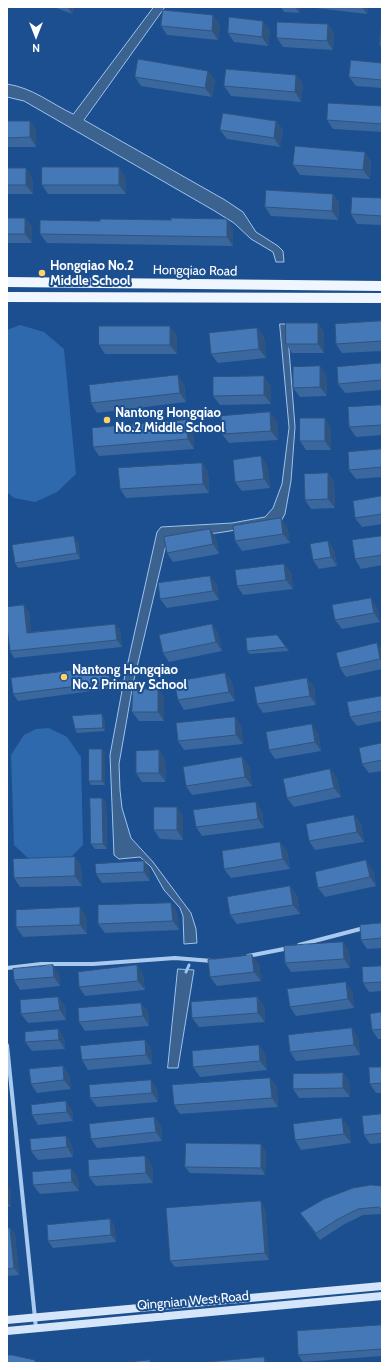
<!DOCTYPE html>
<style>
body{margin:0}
#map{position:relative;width:389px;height:1370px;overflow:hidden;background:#1b4f8f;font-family:Cabin,sans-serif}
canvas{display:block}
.frame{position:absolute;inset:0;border:8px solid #fff;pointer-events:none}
.north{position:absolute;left:16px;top:16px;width:40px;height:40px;-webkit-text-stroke:3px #1b4f8f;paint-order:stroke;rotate:180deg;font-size:11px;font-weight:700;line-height:16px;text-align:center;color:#fff}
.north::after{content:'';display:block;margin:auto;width:14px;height:18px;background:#fff;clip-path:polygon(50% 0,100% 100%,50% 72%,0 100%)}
</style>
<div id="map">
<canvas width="389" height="1370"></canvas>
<div class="frame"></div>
<div class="north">N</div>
</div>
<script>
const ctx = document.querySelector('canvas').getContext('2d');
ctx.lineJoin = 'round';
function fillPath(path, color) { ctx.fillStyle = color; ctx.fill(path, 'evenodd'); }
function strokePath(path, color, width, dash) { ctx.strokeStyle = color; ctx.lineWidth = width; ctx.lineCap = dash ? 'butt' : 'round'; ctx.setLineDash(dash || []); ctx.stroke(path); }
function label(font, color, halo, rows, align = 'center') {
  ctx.font = font + ' Cabin,sans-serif'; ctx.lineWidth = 4; ctx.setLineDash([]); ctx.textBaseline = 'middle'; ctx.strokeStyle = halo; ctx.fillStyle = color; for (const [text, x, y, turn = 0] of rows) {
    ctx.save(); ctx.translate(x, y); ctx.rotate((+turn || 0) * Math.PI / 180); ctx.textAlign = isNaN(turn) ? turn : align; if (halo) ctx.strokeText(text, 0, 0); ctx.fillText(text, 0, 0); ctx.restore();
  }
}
fillPath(new Path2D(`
 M 20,325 L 44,332 L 64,349 L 76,474 L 57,492 L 35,502 L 14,498 L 7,492 L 7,330 Z
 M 49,728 L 67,737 L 81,757 L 83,845 L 67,861 L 33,863 L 14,845 L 11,755 L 24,735 L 36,729 Z`), '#2e69ad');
const water = new Path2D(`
 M 154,7 L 165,7 L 84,120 L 225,200 L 243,212 L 256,232 L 278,246 L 283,251 L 284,262 L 276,262 L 273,252 L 251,239 L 234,223 L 213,210 L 24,101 L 7,97 L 7,84 C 33,88 50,103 73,114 Z
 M 280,324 L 287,324 L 295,427 L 291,481 L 285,514 L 280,523 L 217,533 L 184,536 L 172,539 L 165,549 L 133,684 L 119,764 L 120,790 L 122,808 L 131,838 L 153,862 L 191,913 L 196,929 L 197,943 L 184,944 L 183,916 L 180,908 L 164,890 L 151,867 L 140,857 L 119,859 L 114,855 L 110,755 L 124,680 L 157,532 L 161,527 L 232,523 L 265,517 L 273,508 L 282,484 L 289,428 Z
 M 178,969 L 194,970 L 178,1068 L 168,1068 Z`);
fillPath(water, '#3c6290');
strokePath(water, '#9cc4f0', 1);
strokePath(new Path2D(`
 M 186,972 L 189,965`), '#9cc4f0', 3);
strokePath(new Path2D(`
 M 299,945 L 364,928
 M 248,956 L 289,948
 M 7,968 L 41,964 L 93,964 L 175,958 L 212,961
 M 7,1045 L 36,1328`), '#a9c9ee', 4);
strokePath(new Path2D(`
 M 7,1320 L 382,1286
 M 7,1331 L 382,1296`), '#d6e6fa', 8);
strokePath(new Path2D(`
 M 7,282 L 382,286
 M 7,297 L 382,298`), '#f0f6ff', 10);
fillPath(new Path2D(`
 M 54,7 L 75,7 L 72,14 Z
 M 231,7 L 246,7 L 246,8 Z
 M 281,7 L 300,7 L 299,13 L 284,12 Z
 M 315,7 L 368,7 L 367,14 L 316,8 Z
 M 263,21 L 270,30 L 268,46 L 234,42 L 228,33 Z
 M 220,24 L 218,40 L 167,35 L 161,26 Z
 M 328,24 L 334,33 L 333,50 L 283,47 L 277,38 Z
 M 382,63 L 382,88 L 356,86 L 349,77 Z
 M 208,71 L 215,80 L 212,97 L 141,86 L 135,77 Z
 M 296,75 L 303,84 L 301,102 L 231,96 L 224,86 Z
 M 382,106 L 382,132 L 333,129 L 327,120 Z
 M 7,121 L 30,121 L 36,130 L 36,147 L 7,147 Z
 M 276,121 L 283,130 L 280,147 L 227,139 L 220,130 Z
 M 371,161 L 370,179 L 300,175 L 293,165 Z
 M 7,168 L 32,177 L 33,194 L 7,194 Z
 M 125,176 L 126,194 L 48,194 L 42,185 Z
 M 333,194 L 339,203 L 338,220 L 271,216 L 265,207 Z
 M 382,198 L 382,225 L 357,224 L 351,214 Z
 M 7,218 L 25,218 L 32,227 L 32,243 L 7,243 Z
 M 233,228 L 233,246 L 47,243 L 40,234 Z
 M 382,321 L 382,351 L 342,353 L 336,344 Z
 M 257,328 L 264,337 L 266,358 L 218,363 L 211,354 Z
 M 324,332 L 324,353 L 292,353 L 286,344 Z
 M 177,335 L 177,354 L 105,354 L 99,345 Z
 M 382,363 L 382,390 L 345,393 L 338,384 Z
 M 320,366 L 326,375 L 327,396 L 300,397 L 293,388 Z
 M 184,384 L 186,402 L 97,413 L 91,403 Z
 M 271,386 L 271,404 L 220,405 L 213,396 Z
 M 382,405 L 382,435 L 356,437 L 349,427 Z
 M 186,420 L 193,429 L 194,449 L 99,456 L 93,447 Z
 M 277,421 L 278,440 L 229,443 L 222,434 Z
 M 331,427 L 331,450 L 306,450 L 300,441 Z
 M 382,449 L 382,477 L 356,479 L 349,470 Z
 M 261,456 L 267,466 L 270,488 L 242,491 L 235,482 Z
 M 202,463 L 208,472 L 209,493 L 126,498 L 120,489 Z
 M 328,473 L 334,482 L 335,508 L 311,509 L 305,500 Z
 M 382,496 L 382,524 L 362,527 L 355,518 Z
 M 287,527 L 290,543 L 242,551 L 235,541 Z
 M 210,529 L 216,538 L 219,554 L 173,562 L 167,553 Z
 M 382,536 L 382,565 L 361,569 L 355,559 Z
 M 78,541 L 80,559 L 18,568 L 15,563 Z
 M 328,541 L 334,550 L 337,566 L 319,569 L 313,560 Z
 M 284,564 L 291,573 L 293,589 L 243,595 L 237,586 Z
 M 210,576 L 217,585 L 219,600 L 167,608 L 160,599 Z
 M 377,607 L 380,622 L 342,629 L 335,620 Z
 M 29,612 L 31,632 L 115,624 L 120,630 L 122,647 L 14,658 L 10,651 Z
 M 212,624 L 218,633 L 222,651 L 169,662 L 163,653 Z
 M 277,635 L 289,651 L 250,654 L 247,651 Z
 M 377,643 L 382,651 L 382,669 L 346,677 L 340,668 Z
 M 108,666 L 112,672 L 114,688 L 18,701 L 13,694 Z
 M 225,673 L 232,682 L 235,701 L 184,710 L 178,700 Z
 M 307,678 L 314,687 L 316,705 L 263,713 L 257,704 Z
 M 158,689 L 164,698 L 164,721 L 139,721 L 132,712 Z
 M 382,696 L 382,721 L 357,726 L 350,717 Z
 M 235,717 L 241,726 L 243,744 L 184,750 L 178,741 Z
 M 104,718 L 105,731 L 77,733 L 75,729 Z
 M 318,733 L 321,751 L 275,759 L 269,750 Z
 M 382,743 L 382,771 L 369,773 L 362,764 Z
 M 159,750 L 165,759 L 166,782 L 142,782 L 136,773 Z
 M 105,752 L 105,785 L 91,785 L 89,781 Z
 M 249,766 L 252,786 L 192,795 L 186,786 Z
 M 330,769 L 337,778 L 341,797 L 294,807 L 287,798 Z
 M 102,798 L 106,803 L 107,849 L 95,849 L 91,844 Z
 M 262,811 L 264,828 L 202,836 L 196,827 Z
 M 354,815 L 361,824 L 364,842 L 315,850 L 309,841 Z
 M 183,816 L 183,840 L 160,839 L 154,830 Z
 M 280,842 L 287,851 L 290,869 L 231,878 L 224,869 Z
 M 75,857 L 81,866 L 82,886 L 20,887 L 14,878 Z
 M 150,870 L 150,881 L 102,883 L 96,874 Z
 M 373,870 L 376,886 L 325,897 L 318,888 Z
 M 290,886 L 297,896 L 300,914 L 237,924 L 230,915 Z
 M 171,903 L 177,913 L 179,930 L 105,933 L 98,924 Z
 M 86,916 L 87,934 L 23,937 L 16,927 Z
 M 382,923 L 382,948 L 367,949 L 361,940 Z
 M 343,942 L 349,951 L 350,968 L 291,972 L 285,963 Z
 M 259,964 L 261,981 L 217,986 L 210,977 Z
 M 137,965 L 143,975 L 145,990 L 85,996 L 79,987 Z
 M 382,966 L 382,991 L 369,992 L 363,983 Z
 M 59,974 L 60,986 L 20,990 L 14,980 Z
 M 352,991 L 354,1008 L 296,1016 L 290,1007 Z
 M 58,997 L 65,1006 L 66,1020 L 28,1023 L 21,1014 Z
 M 257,997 L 264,1006 L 265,1022 L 199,1027 L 192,1018 Z
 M 141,1003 L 148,1012 L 149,1026 L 85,1031 L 79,1022 Z
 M 382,1012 L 382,1039 L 378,1039 L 372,1030 Z
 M 58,1029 L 64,1038 L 65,1049 L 32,1051 L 25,1042 Z
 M 358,1037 L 360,1055 L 296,1061 L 290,1052 Z
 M 145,1040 L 151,1049 L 152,1064 L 88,1070 L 82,1060 Z
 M 259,1045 L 265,1054 L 267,1070 L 200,1077 L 193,1067 Z
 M 63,1066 L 69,1075 L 71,1089 L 37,1093 L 31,1084 Z
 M 382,1067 L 382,1093 L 376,1093 L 370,1084 Z
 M 343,1073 L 349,1082 L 350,1097 L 299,1098 L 293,1089 Z
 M 270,1078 L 277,1087 L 278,1107 L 180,1114 L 174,1105 Z
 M 157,1089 L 158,1102 L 97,1107 L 90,1098 Z
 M 72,1110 L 73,1121 L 38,1125 L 32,1115 Z
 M 382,1114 L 382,1143 L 370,1144 L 364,1135 Z
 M 154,1117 L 161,1126 L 162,1141 L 97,1148 L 91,1139 Z
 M 349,1127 L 351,1143 L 301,1150 L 295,1140 Z
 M 66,1136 L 72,1145 L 73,1157 L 38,1160 L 31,1151 Z
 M 266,1151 L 265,1175 L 190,1173 L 185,1167 Z
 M 145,1156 L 152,1165 L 153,1183 L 96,1186 L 89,1177 Z
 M 71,1169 L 78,1178 L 79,1191 L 40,1194 L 33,1185 Z
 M 7,1185 L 11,1190 L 11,1207 L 7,1206 Z
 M 382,1186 L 382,1214 L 363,1215 L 343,1225 L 320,1240 L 300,1213 Z
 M 265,1208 L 269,1260 L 175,1267 L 170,1261 Z
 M 110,1219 L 114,1225 L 116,1242 L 53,1248 L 48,1241 Z
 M 7,1228 L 10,1228 L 15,1234 L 19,1275 L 7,1276 Z
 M 382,1325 L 382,1356 L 303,1362 L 298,1355 Z`), '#3a679d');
fillPath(new Path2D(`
 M 68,7 L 75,7 L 72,14 L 68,8 Z
 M 295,7 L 300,7 L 299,13 Z
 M 362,7 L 368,7 L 367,14 Z
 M 213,15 L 220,24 L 218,40 L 212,31 Z
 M 263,21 L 270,30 L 268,46 L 262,37 Z
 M 328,24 L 334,33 L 333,50 L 327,41 Z
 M 208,71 L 215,80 L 212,97 L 205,88 Z
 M 296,75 L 303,84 L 301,102 L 295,92 Z
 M 30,121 L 36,130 L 36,147 L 30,137 Z
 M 276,121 L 283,130 L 280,147 L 274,138 Z
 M 365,152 L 371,161 L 370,179 L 363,170 Z
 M 119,167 L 125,176 L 126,194 L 119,185 Z
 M 26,168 L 32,177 L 33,194 L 26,185 Z
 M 333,194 L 339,203 L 338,220 L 332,211 Z
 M 25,218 L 32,227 L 32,243 L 25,234 Z
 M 227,219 L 233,228 L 233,246 L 227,237 Z
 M 318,323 L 324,332 L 324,353 L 318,344 Z
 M 170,326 L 177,335 L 177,354 L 170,345 Z
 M 257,328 L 264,337 L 266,358 L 259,349 Z
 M 320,366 L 326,375 L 327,396 L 320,387 Z
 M 178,375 L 184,384 L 186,402 L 180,393 Z
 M 264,376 L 271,386 L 271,404 L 264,395 Z
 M 270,412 L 277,421 L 278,440 L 271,431 Z
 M 325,418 L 331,427 L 331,450 L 325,441 Z
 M 186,420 L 193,429 L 194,449 L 188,439 Z
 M 261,456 L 267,466 L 270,488 L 264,479 Z
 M 202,463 L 208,472 L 209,493 L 203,484 Z
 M 328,473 L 334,482 L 335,508 L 328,499 Z
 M 281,518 L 287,527 L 290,543 L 283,534 Z
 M 210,529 L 216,538 L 219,554 L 213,544 Z
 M 74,536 L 78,541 L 80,559 L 77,553 Z
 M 328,541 L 334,550 L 337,566 L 331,557 Z
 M 284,564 L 291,573 L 293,589 L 286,580 Z
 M 210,576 L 217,585 L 219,600 L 213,591 Z
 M 371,598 L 377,607 L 380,622 L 374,613 Z
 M 24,605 L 29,612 L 32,639 L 27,633 Z
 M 115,624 L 120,630 L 122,647 L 117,640 Z
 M 212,624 L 218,633 L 222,651 L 216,642 Z
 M 377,643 L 382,651 L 382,661 L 380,659 Z
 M 108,666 L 112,672 L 114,688 L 110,682 Z
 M 225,673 L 232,682 L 235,701 L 229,692 Z
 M 307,678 L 314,687 L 316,705 L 310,696 Z
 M 158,689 L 164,698 L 164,721 L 158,712 Z
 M 102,714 L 104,718 L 105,731 L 103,728 Z
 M 235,717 L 241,726 L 243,744 L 236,735 Z
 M 312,724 L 318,733 L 321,751 L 315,742 Z
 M 102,749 L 105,752 L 105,785 L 102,781 Z
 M 159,750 L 165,759 L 166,782 L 159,773 Z
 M 242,757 L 249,766 L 252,786 L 245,777 Z
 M 330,769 L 337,778 L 341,797 L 334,788 Z
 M 102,798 L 106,803 L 107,849 L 103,844 Z
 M 256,802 L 262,811 L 264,828 L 258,819 Z
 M 177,807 L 183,816 L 183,840 L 177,830 Z
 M 354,815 L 361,824 L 364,842 L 357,832 Z
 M 280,842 L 287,851 L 290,869 L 283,859 Z
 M 75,857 L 81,866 L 82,886 L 75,876 Z
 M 366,860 L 373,870 L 376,886 L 370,877 Z
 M 144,861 L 150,870 L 150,881 L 144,872 Z
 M 290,886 L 297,896 L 300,914 L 293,905 Z
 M 171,903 L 177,913 L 179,930 L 173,921 Z
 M 80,907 L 86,916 L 87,934 L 80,925 Z
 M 343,942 L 349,951 L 350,968 L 344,959 Z
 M 252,955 L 259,964 L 261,981 L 254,972 Z
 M 53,965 L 59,974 L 60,986 L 54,977 Z
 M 137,965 L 143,975 L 145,990 L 138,981 Z
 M 346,982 L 352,991 L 354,1008 L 348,999 Z
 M 58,997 L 65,1006 L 66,1020 L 60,1010 Z
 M 257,997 L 264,1006 L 265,1022 L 258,1013 Z
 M 141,1003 L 148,1012 L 149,1026 L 143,1016 Z
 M 352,1028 L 358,1037 L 360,1055 L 354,1045 Z
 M 58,1029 L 64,1038 L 65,1049 L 59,1040 Z
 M 145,1040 L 151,1049 L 152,1064 L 146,1055 Z
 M 259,1045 L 265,1054 L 267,1070 L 260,1061 Z
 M 63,1066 L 69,1075 L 71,1089 L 64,1080 Z
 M 343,1073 L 349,1082 L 350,1097 L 343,1088 Z
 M 270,1078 L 277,1087 L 278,1107 L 272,1098 Z
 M 151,1080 L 157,1089 L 158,1102 L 152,1093 Z
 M 66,1101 L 72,1110 L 73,1121 L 67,1112 Z
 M 154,1117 L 161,1126 L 162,1141 L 156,1132 Z
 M 342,1118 L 349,1127 L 351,1143 L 344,1134 Z
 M 66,1136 L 72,1145 L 73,1157 L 67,1147 Z
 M 261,1144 L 266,1151 L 265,1175 L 261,1168 Z
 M 145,1156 L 152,1165 L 153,1183 L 146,1173 Z
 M 71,1169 L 78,1178 L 79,1191 L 72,1182 Z
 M 7,1185 L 11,1190 L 11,1207 L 7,1202 Z
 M 261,1201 L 265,1208 L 269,1260 L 265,1253 Z
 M 110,1219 L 114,1225 L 116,1242 L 111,1235 Z
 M 10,1228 L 15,1234 L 19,1275 L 14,1268 Z
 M 264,1357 L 269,1363 L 265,1363 Z`), '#305480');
const building = new Path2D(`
 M 163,10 L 213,15 L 212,31 L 161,26 Z
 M 229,17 L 263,21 L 262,37 L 228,33 Z
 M 277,22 L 328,24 L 327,41 L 277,38 Z
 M 381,28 L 382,28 L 382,46 L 380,46 Z
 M 138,59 L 208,71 L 205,88 L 135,77 Z
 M 351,60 L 382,63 L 382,80 L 349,77 Z
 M 226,69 L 296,75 L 295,92 L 224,86 Z
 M 328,103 L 382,106 L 382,124 L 327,120 Z
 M 223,113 L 276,121 L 274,138 L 220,130 Z
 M 7,121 L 30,121 L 30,137 L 7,138 Z
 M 295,146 L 365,152 L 363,170 L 293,165 Z
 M 42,167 L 119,167 L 119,185 L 42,185 Z
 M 7,168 L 26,168 L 26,185 L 7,185 Z
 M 266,190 L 333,194 L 332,211 L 265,207 Z
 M 352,197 L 382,198 L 382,216 L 351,214 Z
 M 7,218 L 25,218 L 25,234 L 7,234 Z
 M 171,218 L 227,219 L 227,237 L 40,234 L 40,220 L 100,221 L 100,219 L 171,220 Z
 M 382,321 L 382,341 L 336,344 L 335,324 Z
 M 286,323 L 318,323 L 318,344 L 286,344 Z
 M 99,326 L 170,326 L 170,345 L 99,345 Z
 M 257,328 L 259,349 L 211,354 L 209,333 Z
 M 382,363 L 382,380 L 338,384 L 337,367 Z
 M 320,366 L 320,387 L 293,388 L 293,367 Z
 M 178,375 L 180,393 L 91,403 L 89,385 Z
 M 264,376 L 264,395 L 213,396 L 213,377 Z
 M 382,405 L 382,425 L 349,427 L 348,407 Z
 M 270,412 L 271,431 L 222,434 L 221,416 Z
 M 300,418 L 325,418 L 325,441 L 300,441 Z
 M 186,420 L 188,439 L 93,447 L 92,428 Z
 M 382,449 L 382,467 L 349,470 L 348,452 Z
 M 261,456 L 264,479 L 235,482 L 233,460 Z
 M 202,463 L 203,484 L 120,489 L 118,468 Z
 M 328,473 L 328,499 L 305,500 L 304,474 Z
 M 382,496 L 382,514 L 355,518 L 353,501 Z
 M 281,518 L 283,534 L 235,541 L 233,526 Z
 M 210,529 L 213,544 L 167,553 L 164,537 Z
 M 74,536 L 77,553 L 15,563 L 12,545 Z
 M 382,536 L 382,555 L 355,559 L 352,540 Z
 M 328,541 L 331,557 L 313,560 L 310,544 Z
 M 284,564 L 286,580 L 237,586 L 235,570 Z
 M 210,576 L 213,591 L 160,599 L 158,583 Z
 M 371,598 L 374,613 L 335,620 L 332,605 Z
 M 24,605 L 27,633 L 115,624 L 117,640 L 10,651 L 7,627 L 7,607 Z
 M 212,624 L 216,642 L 163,653 L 159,635 Z
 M 277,635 L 286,647 L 247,651 L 246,638 Z
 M 377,643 L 380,659 L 340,668 L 336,653 Z
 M 108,666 L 110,682 L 13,694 L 11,678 Z
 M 225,673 L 229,692 L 178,700 L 174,682 Z
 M 307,678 L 310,696 L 257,704 L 254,687 Z
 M 133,689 L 158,689 L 158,712 L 132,712 Z
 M 382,696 L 382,711 L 350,717 L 347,702 Z
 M 102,714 L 103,728 L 75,729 L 72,716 Z
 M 235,717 L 236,735 L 178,741 L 176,723 Z
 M 312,724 L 315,742 L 269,750 L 266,732 Z
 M 382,743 L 382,760 L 362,764 L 359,748 Z
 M 89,749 L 102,749 L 102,781 L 89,781 Z
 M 159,750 L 159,773 L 136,773 L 136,751 Z
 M 242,757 L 245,777 L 186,786 L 183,767 Z
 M 330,769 L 334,788 L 287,798 L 283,779 Z
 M 90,798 L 102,798 L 103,844 L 91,844 Z
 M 256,802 L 258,819 L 196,827 L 193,810 Z
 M 154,807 L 177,807 L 177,830 L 154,830 Z
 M 354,815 L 357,832 L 309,841 L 306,824 Z
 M 280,842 L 283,859 L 224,869 L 222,851 Z
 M 75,857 L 75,876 L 14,878 L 13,859 Z
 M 366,860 L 370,877 L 318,888 L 315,872 Z
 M 144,861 L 144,872 L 96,874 L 95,864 Z
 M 290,886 L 293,905 L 230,915 L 227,897 Z
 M 171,903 L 173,921 L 98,924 L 98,905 Z
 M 80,907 L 80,925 L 16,927 L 16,910 Z
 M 382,923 L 382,938 L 361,940 L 360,925 Z
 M 343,942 L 344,959 L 285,963 L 284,946 Z
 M 252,955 L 254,972 L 210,977 L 208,960 Z
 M 53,965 L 54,977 L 14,980 L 13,969 Z
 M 137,965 L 138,981 L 79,987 L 78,972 Z
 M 382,966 L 382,982 L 363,983 L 362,967 Z
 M 346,982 L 348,999 L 290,1007 L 287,989 Z
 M 58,997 L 60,1010 L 21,1014 L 20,1000 Z
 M 257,997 L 258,1013 L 192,1018 L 191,1002 Z
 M 141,1003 L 143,1016 L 79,1022 L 78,1008 Z
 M 382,1012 L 382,1029 L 372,1030 L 370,1014 Z
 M 352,1028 L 354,1045 L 290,1052 L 288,1035 Z
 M 58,1029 L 59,1040 L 25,1042 L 25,1032 Z
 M 145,1040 L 146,1055 L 82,1060 L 80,1046 Z
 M 259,1045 L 260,1061 L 193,1067 L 192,1051 Z
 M 63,1066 L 64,1080 L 31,1084 L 29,1069 Z
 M 369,1067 L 382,1067 L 382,1083 L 370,1084 Z
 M 343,1073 L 343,1088 L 293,1089 L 293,1074 Z
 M 270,1078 L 272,1098 L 174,1105 L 172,1085 Z
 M 151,1080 L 152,1093 L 90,1098 L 89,1085 Z
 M 66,1101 L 67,1112 L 32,1115 L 31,1105 Z
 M 382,1114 L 382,1133 L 364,1135 L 362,1116 Z
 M 154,1117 L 156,1132 L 91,1139 L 89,1124 Z
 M 342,1118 L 344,1134 L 295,1140 L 293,1124 Z
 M 66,1136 L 67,1147 L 31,1151 L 30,1139 Z
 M 186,1143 L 261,1144 L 261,1168 L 185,1167 Z
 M 145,1156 L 146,1173 L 89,1177 L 88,1160 Z
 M 71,1169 L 72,1182 L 33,1185 L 32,1172 Z
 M 371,1185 L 382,1186 L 382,1209 L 378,1207 L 358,1209 L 338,1219 L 316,1233 L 300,1213 L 324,1199 L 353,1188 Z
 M 261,1201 L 265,1253 L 170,1261 L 166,1208 Z
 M 110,1219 L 111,1235 L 48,1241 L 47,1225 Z
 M 7,1228 L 10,1228 L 14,1268 L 7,1269 Z
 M 382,1325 L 382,1349 L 298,1355 L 297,1331 Z
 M 7,1355 L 12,1355 L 35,1360 L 35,1363 L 7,1363 Z
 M 264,1357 L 265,1363 L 197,1363 Z
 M 150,1360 L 150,1363 L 120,1363 Z`);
fillPath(building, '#4478b7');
strokePath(building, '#305480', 1);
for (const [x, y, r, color] of [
 [42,273,4,"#ffd166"],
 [107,420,4,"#ffd166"],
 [64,677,4,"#ffd166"]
]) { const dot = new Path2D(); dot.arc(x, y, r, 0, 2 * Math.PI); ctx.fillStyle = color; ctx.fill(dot); strokePath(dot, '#1b4f8f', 1.5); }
label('bold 13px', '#fff', '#1b4f8f', [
 ["Hongqiao No.2",50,266],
 ["Middle School",50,281],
 ["Nantong Hongqiao",115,413],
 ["No.2 Middle School",115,428],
 ["Nantong Hongqiao",72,670],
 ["No.2 Primary School",72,685]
], 'left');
label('13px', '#fff', '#1b4f8f', [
 ["Hongqiao Road",195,271,1],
 ["Qingnian West Road",193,1301,-5]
]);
</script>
